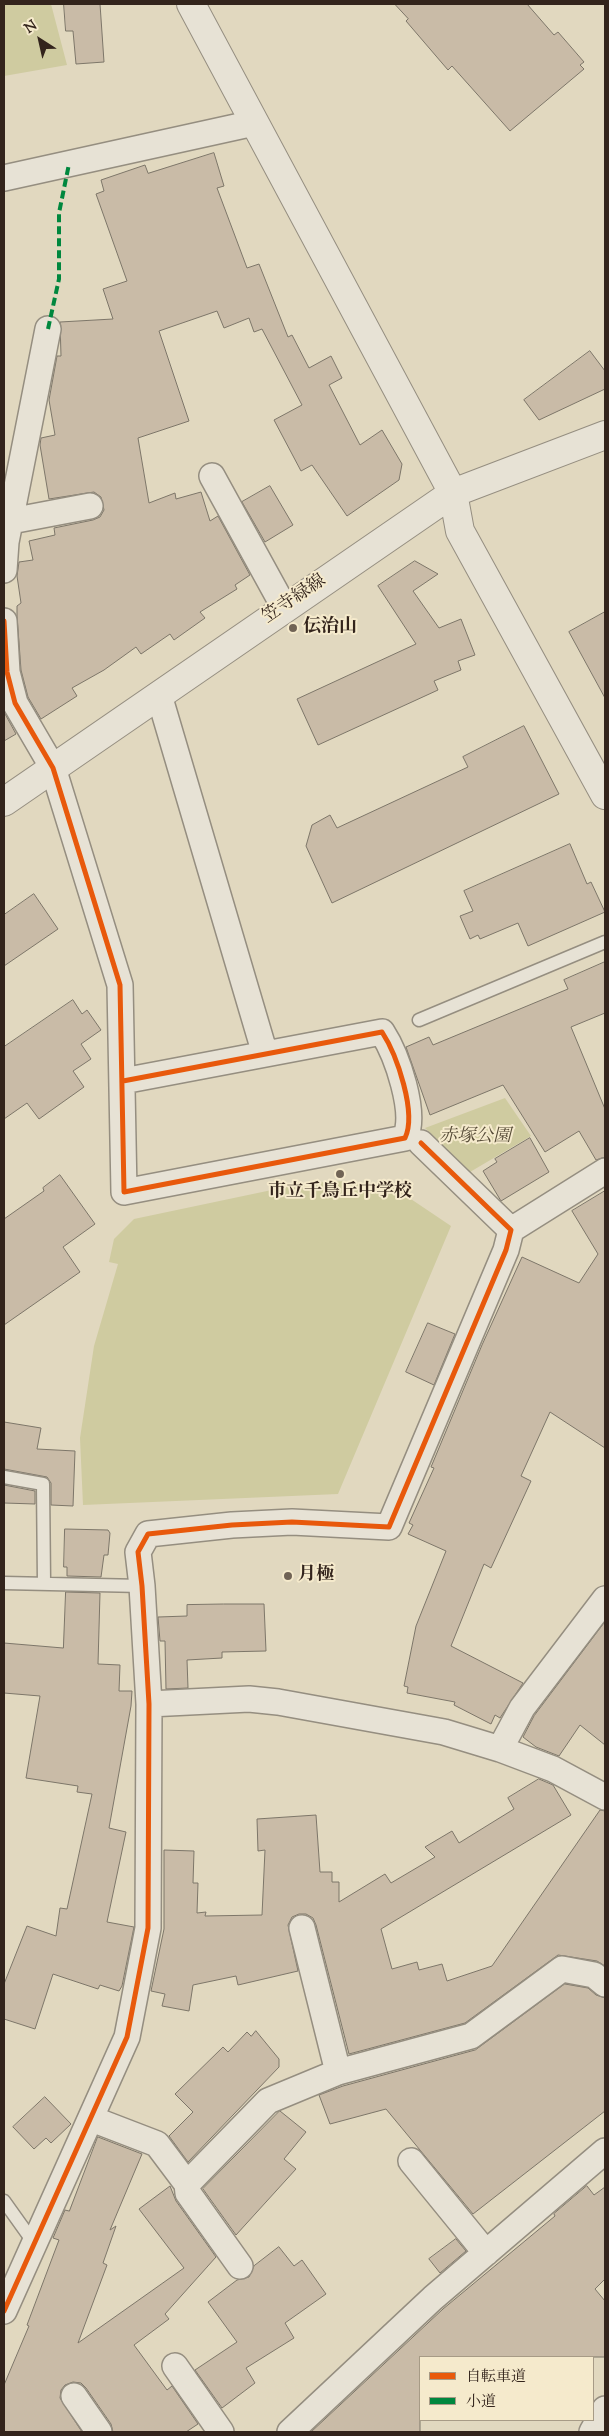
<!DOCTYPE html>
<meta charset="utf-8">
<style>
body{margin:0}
#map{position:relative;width:609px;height:2436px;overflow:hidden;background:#e1d8bf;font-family:"Sorts Mill Goudy","Noto Serif JP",serif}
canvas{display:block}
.frame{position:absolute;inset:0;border:5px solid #33241c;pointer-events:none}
.legend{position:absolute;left:419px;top:2356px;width:175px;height:65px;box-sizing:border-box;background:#f5eacc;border:1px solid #a79b86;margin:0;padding:6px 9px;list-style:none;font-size:15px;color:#33241c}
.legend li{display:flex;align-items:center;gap:10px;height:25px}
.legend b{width:25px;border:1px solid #a79b86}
.north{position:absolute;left:15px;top:15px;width:50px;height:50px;-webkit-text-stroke:4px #f5eacc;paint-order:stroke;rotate:325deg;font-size:14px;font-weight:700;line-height:20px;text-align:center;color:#33241c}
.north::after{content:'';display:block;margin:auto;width:18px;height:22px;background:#33241c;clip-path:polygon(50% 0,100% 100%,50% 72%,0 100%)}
</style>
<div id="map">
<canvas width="609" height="2436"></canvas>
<div class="frame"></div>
<ul class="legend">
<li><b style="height:6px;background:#e8590c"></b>自転車道</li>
<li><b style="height:6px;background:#00873e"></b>小道</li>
</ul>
<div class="north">N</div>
</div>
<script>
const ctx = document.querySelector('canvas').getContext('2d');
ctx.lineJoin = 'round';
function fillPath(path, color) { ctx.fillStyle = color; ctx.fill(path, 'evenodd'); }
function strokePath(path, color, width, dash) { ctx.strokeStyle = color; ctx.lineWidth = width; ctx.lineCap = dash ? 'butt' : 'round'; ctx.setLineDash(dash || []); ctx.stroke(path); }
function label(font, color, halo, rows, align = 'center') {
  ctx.font = font + ' "Sorts Mill Goudy","Noto Serif JP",serif'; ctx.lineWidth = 4; ctx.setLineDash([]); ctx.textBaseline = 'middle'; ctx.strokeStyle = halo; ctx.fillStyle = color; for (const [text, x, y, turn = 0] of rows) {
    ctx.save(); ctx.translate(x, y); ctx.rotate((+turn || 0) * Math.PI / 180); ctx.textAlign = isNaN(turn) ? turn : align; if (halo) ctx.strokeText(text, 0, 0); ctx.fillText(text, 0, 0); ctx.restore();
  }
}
fillPath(new Path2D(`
 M 4,4 L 51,4 L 67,65 L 4,76 Z
 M 505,1098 L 531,1136 L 470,1172 L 425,1128 Z
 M 346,1181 L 396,1189 L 451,1226 L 338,1494 L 83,1505 L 80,1438 L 94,1346 L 118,1264 L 109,1262 L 114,1239 L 134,1219 L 305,1183 Z`), '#cfcba0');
const building = new Path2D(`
 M 64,4 L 100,4 L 104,62 L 76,64 L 73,31 L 66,31 Z
 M 395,4 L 527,4 L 554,35 L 558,32 L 584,62 L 580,65 L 584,69 L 510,131 L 452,66 L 448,70 L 406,21 L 408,19 Z
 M 214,153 L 224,186 L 217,188 L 247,268 L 259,264 L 288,337 L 292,335 L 309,368 L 331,356 L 342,378 L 329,385 L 360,445 L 382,430 L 402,464 L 399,480 L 347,516 L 312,465 L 301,471 L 274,420 L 302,405 L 262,329 L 254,332 L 249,318 L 224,328 L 217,311 L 159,331 L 189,421 L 138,438 L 149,503 L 175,493 L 176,499 L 201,492 L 210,521 L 218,516 L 250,575 L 235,585 L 237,589 L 200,612 L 205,618 L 174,640 L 170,634 L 141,654 L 136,647 L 104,670 L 72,688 L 77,696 L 41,719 L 28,697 L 21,670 L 17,616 L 17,606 L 21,603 L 17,576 L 19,562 L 33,560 L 29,541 L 55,535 L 54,528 L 93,520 L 100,517 L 104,510 L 101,497 L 94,492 L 49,499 L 40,445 L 41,438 L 55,435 L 49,400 L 57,356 L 61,356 L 60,322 L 113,319 L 103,289 L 127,281 L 96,194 L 104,191 L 101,180 L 145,165 L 148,173 Z
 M 590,351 L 605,371 L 605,389 L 539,420 L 524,400 Z
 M 270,486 L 293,525 L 265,542 L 242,502 Z
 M 415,561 L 438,574 L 413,591 L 439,628 L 461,619 L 475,655 L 458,661 L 461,670 L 434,681 L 438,690 L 318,745 L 297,699 L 416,644 L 378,586 Z
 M 605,612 L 605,698 L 569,632 Z
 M 4,712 L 16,734 L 4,741 Z
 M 524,726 L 559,794 L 332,903 L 306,846 L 312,825 L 330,815 L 337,828 L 468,767 L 463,757 Z
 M 570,844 L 587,884 L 591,882 L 605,912 L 528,946 L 518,923 L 480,939 L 478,935 L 470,939 L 460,916 L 473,911 L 464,891 Z
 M 34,894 L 58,929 L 4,966 L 4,915 Z
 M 605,962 L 605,1013 L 571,1027 L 605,1109 L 605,1157 L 596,1160 L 579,1131 L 545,1152 L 503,1085 L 430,1115 L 406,1047 L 429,1037 L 433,1045 L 568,989 L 564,980 Z
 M 73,1000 L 82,1014 L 87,1010 L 101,1030 L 81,1044 L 91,1059 L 73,1071 L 84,1087 L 39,1119 L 27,1103 L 4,1119 L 4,1047 Z
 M 530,1138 L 549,1172 L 501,1201 L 483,1171 L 497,1162 L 495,1159 Z
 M 60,1175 L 95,1224 L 63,1247 L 80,1272 L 4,1325 L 4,1219 L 44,1191 L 43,1188 Z
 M 605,1191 L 605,1448 L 550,1412 L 521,1476 L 531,1481 L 491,1568 L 484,1564 L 451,1646 L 523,1683 L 500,1718 L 495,1715 L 491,1724 L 454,1705 L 455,1702 L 407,1693 L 408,1687 L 404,1686 L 416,1626 L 446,1551 L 408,1534 L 413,1525 L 409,1523 L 434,1468 L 431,1467 L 482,1345 L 522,1257 L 579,1283 L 598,1254 L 572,1211 Z
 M 428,1323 L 455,1334 L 434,1385 L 406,1372 Z
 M 4,1422 L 41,1428 L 37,1449 L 75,1451 L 73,1506 L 51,1505 L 51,1483 L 47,1477 L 4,1469 Z
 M 4,1485 L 35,1491 L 35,1504 L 4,1503 Z
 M 65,1529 L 108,1530 L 110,1533 L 108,1555 L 104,1555 L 101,1577 L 67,1576 L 67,1567 L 64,1567 Z
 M 66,1592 L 100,1593 L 98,1664 L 120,1665 L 119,1691 L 132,1691 L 131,1706 L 109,1828 L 126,1832 L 107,1922 L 134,1927 L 122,1986 L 119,1991 L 100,1985 L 98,1989 L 53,1974 L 35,2029 L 4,2019 L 4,1984 L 27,1926 L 56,1936 L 60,1908 L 67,1909 L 92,1794 L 77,1792 L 78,1786 L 26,1778 L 40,1696 L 4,1693 L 4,1643 L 63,1648 Z
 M 224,1604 L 264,1604 L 266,1651 L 222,1652 L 222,1658 L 187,1660 L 188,1688 L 166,1689 L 165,1641 L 160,1641 L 158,1617 L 187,1616 L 187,1605 Z
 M 605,1622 L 605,1745 L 580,1725 L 559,1756 L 536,1747 L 523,1737 L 534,1716 Z
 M 539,1779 L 553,1785 L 571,1815 L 381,1929 L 392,1969 L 417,1962 L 419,1970 L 442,1964 L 447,1981 L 492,1966 L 600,1810 L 605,1811 L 605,1966 L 597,1961 L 558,1955 L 465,2023 L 349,2054 L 316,1925 L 313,1918 L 306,1914 L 299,1914 L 292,1917 L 288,1925 L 298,1971 L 238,1985 L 236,1976 L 193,1985 L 189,2011 L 162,2006 L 165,1994 L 151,1991 L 164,1929 L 164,1850 L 194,1851 L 193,1883 L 198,1883 L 197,1913 L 206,1912 L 205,1916 L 262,1915 L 265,1850 L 258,1851 L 257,1819 L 316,1815 L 320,1872 L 332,1872 L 332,1882 L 339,1882 L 339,1902 L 385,1874 L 391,1883 L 435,1857 L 425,1847 L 452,1831 L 459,1843 L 514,1809 L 508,1798 Z
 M 565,1984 L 588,1988 L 596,1995 L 605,1998 L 605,2111 L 473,2214 L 386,2109 L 330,2124 L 319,2095 L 343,2086 L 475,2050 Z
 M 256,2031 L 279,2059 L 279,2067 L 188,2162 L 169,2136 L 193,2112 L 175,2094 L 223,2047 L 228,2052 L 247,2032 L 251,2036 Z
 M 45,2097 L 71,2124 L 51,2143 L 46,2138 L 34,2149 L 13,2127 Z
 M 280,2111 L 306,2132 L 284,2159 L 296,2169 L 236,2235 L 203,2189 Z
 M 98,2137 L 142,2154 L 110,2230 L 116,2226 L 103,2263 L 107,2265 L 78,2343 L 184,2268 L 139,2209 L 170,2186 L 176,2201 L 216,2257 L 165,2314 L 169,2319 L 134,2345 L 167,2390 L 172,2386 L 198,2424 L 186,2432 L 113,2432 L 111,2424 L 86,2388 L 81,2383 L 73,2382 L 65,2385 L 61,2390 L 60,2398 L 82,2432 L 4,2432 L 4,2385 L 29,2326 L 27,2325 L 59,2240 L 53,2238 L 65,2210 L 69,2211 Z
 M 587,2186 L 594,2195 L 605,2187 L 605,2279 L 595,2289 L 605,2301 L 605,2357 L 420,2357 L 420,2432 L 311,2432 L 443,2309 L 555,2216 L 554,2214 Z
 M 456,2239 L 466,2251 L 440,2273 L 429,2259 Z
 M 279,2247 L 294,2266 L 302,2260 L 326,2294 L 285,2323 L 294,2338 L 246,2368 L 255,2383 L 222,2408 L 195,2370 L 237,2342 L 208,2302 L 237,2280 L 249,2277 L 254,2266 Z`);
fillPath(building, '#c9bba7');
strokePath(building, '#7d7669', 1);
const service = new Path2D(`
 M 419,1020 L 605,942
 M 4,1477 L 43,1484 L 44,1582
 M 4,1583 L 142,1586
 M 4,2201 L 34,2243`);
const minor = new Path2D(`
 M 4,178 L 254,123
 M 212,476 L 284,607
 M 11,521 L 90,506
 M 4,570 L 6,542 L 48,329
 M 4,621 L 7,672 L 15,703 L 53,768 L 120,985 L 124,1192 L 405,1138 C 417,1113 397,1055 382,1032 L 123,1081
 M 159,695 L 265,1054
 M 511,1230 L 605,1171
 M 149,1704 L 249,1699 L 278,1702 L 444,1732 L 500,1749 L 553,1769 L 605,1797
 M 500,1749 L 522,1708 L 605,1599
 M 302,1928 L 338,2072
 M 92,2119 L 157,2144 L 187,2184 L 188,2193 L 240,2266
 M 411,2161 L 486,2253
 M 187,2184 L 268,2101 L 338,2072 L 471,2036 L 562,1969 L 594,1975 L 605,1984
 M 4,2311 L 127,2037 L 148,1928 L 149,1704 L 142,1586 L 138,1552 L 148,1534 L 232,1525 L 292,1522 L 389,1527 L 506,1250 L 511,1230 L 421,1143
 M 175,2366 L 221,2432
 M 74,2396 L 99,2432
 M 290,2432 L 433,2298 L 605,2151
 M 592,2432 L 605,2409`);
const tertiary = new Path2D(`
 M 191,4 L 453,493 L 460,531 L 605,795
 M 4,802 L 453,493 L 605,435`);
strokePath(service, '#958e80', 15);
strokePath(minor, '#958e80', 28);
strokePath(tertiary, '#958e80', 30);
strokePath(service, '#e7e2d5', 12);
strokePath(minor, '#e7e2d5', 25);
strokePath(tertiary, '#e7e2d5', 28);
strokePath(new Path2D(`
 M 48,329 L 59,279 L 59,213 L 69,164`), '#00873e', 4, [8, 4]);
strokePath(new Path2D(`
 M 4,621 L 7,672 L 15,703 L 53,768 L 120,985 L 124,1192 L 405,1138 C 417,1113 397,1055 382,1032 L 123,1081
 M 4,2311 L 127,2037 L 148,1928 L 149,1704 L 142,1586 L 138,1552 L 148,1534 L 232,1525 L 292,1522 L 389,1527 L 506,1250 L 511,1230 L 421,1143`), '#e8590c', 5);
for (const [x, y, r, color] of [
 [293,628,5,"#706355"],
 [340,1174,5,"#706355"],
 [288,1576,5,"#706355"]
]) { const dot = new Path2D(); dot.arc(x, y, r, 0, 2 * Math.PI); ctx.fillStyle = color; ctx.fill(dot); strokePath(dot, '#f5eacc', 2); }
label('18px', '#33241c', '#f5eacc', [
 ["笠寺緑線",295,600,-34]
]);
label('bold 18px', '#33241c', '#f5eacc', [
 ["伝治山",303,628],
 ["市立千鳥丘中学校",340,1193,"center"],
 ["月極",298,1576]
], 'left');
label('italic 18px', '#564b37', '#f5eacc', [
 ["赤塚公園",475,1138]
]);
</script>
